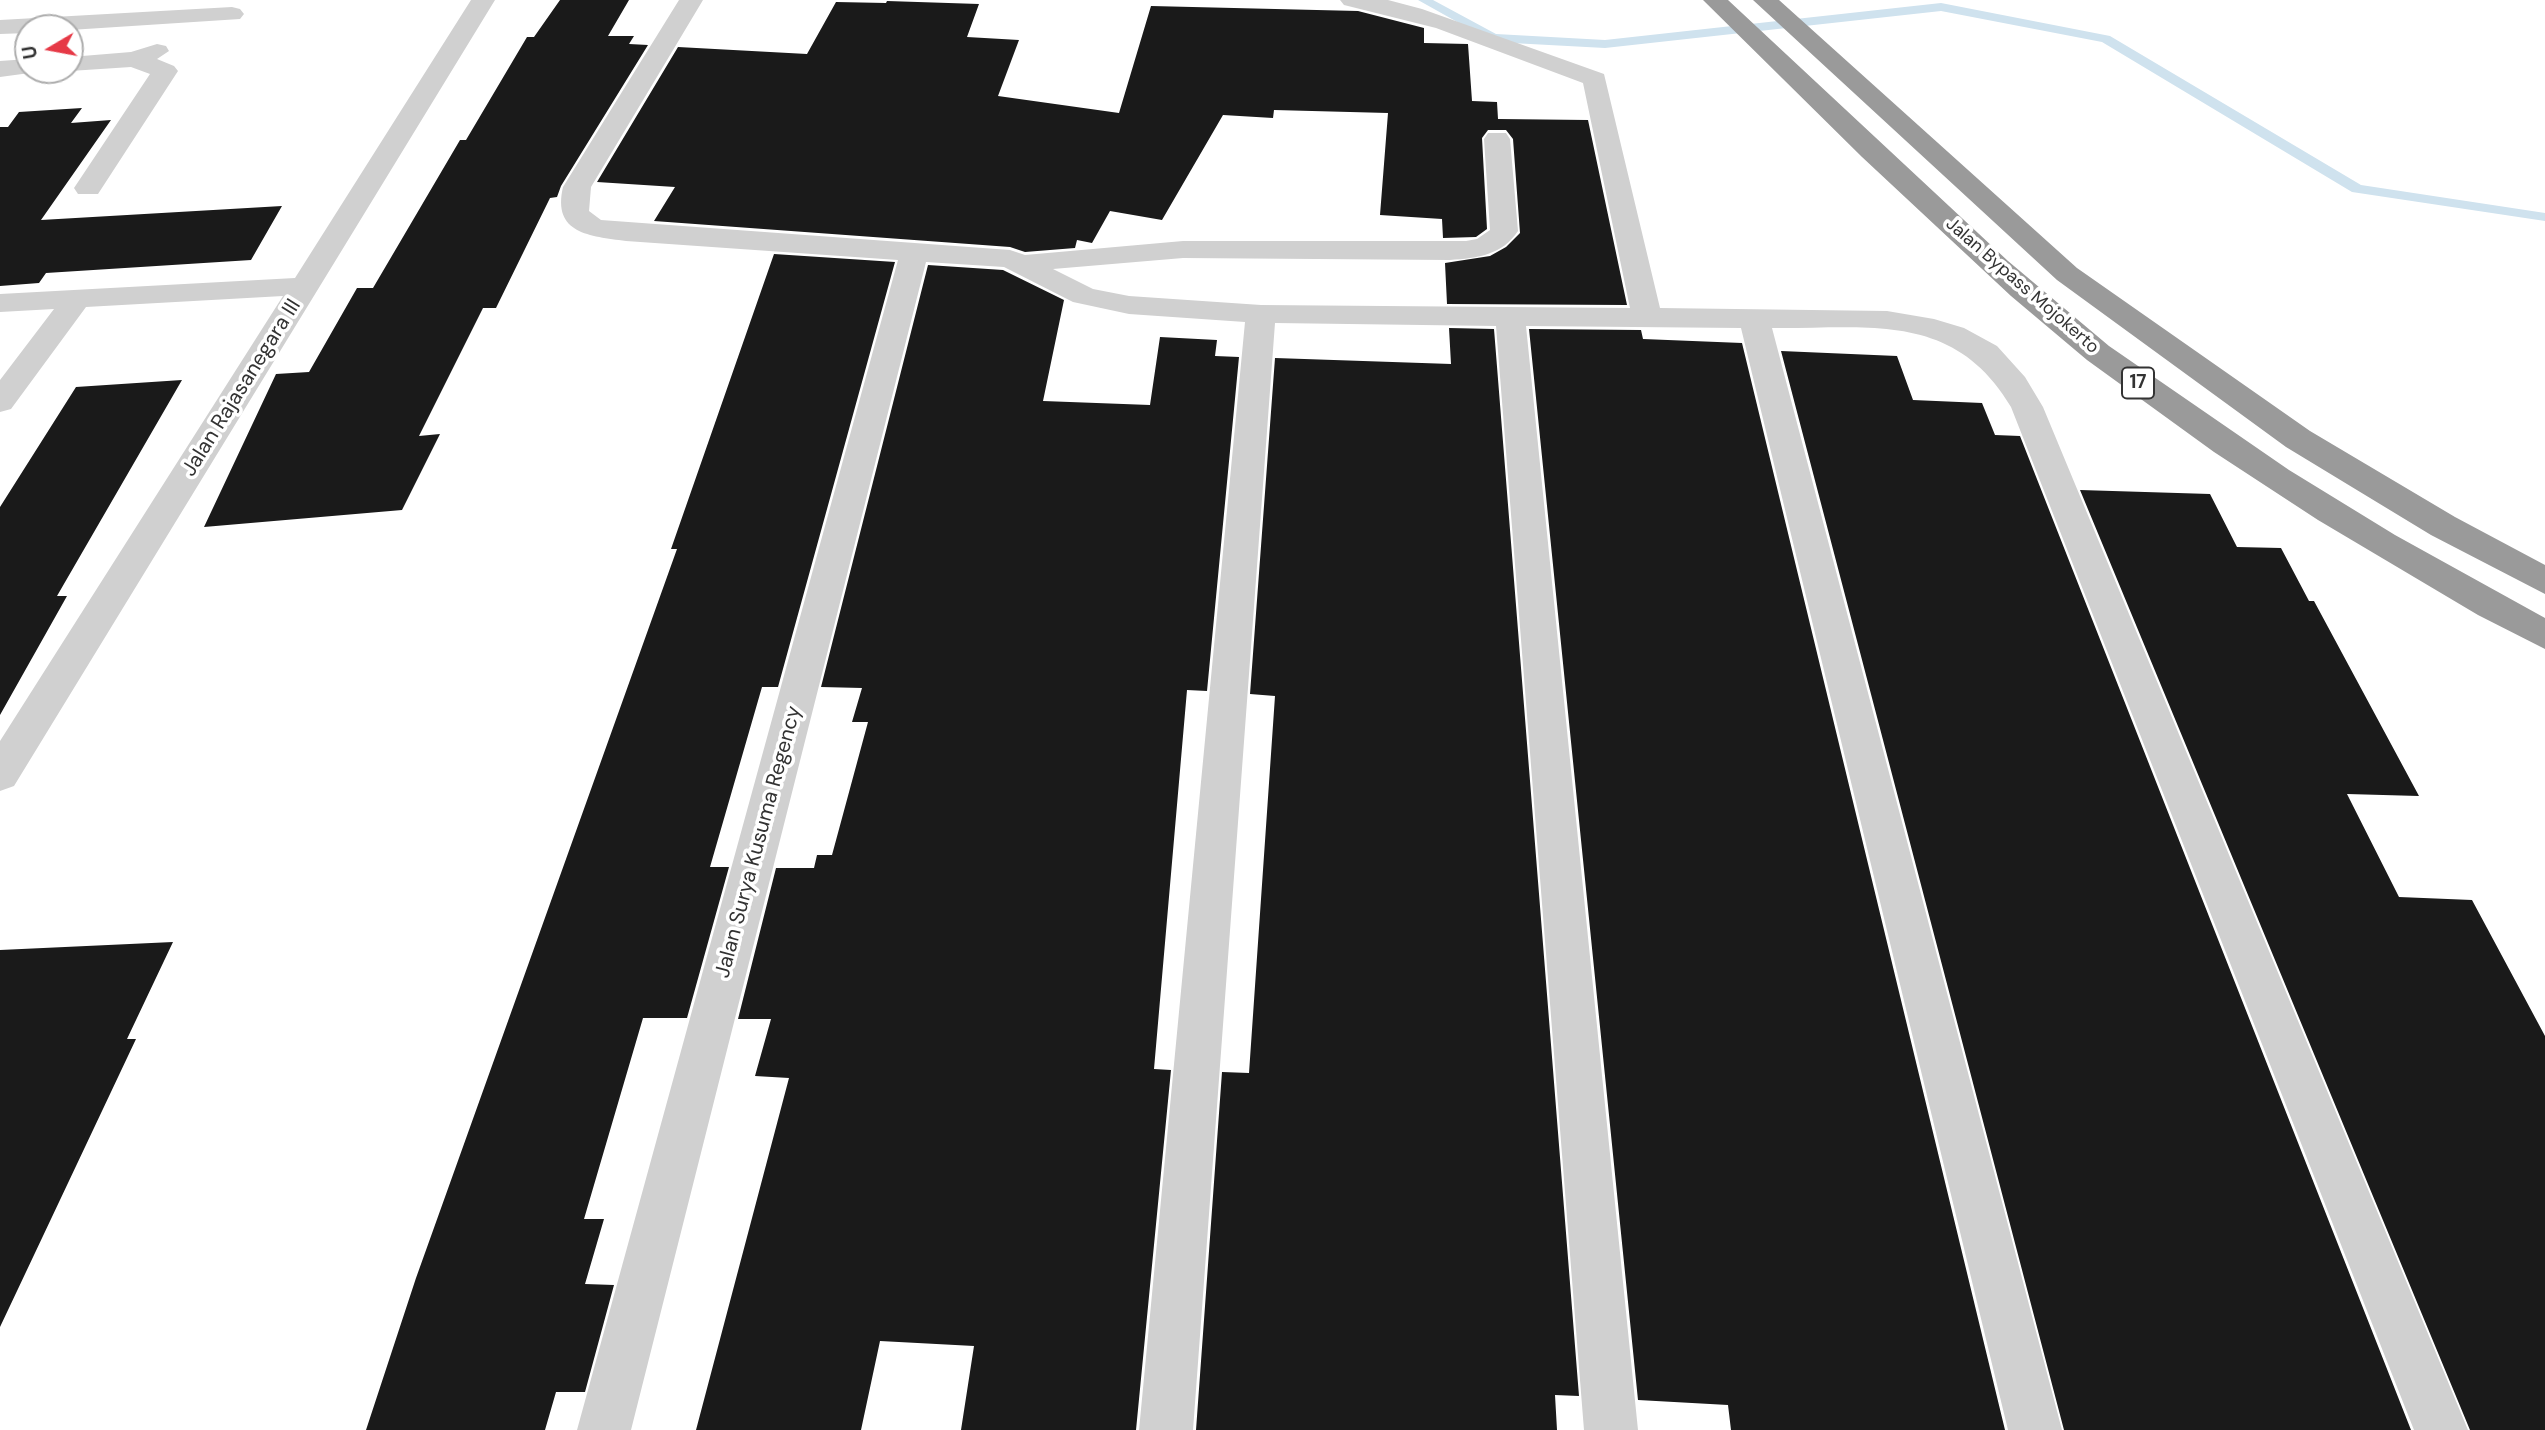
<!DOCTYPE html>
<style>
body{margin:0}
#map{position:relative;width:2545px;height:1430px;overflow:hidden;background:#fff;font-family:"DM Sans",sans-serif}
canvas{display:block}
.north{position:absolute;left:14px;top:14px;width:70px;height:70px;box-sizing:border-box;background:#fff;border:2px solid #adadad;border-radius:50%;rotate:260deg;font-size:19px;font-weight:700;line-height:28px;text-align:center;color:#333}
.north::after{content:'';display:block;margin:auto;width:24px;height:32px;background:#e63946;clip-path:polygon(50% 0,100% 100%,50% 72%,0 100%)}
</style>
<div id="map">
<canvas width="2545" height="1430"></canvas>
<div class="north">U</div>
</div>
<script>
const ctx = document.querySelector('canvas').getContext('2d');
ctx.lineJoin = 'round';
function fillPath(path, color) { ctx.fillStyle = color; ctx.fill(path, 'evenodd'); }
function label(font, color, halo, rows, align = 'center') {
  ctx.font = font + ' "DM Sans",sans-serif'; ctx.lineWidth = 7; ctx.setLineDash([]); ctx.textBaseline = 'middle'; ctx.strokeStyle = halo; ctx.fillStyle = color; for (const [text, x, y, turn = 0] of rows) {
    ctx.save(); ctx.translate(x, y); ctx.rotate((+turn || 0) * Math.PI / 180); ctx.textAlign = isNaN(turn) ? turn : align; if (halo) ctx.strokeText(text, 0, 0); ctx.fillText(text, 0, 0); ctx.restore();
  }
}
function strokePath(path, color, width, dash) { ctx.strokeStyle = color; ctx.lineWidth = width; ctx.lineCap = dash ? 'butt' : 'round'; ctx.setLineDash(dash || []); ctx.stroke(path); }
fillPath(new Path2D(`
 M 1418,0 L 1433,0 L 1496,34 L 1605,40 L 1941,3 L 2110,36 L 2361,185 L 2545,213 L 2545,221 L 2352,192 L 2102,42 L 1941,11 L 1605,48 L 1493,42 Z`), '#cfe2ee');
fillPath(new Path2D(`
 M 560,0 L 629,0 L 608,36 L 634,36 L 629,44 L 648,45 L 561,186 L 557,197 L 550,198 L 496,308 L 483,308 L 419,436 L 440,434 L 402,510 L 204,527 L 276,374 L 309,372 L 357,288 L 373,288 L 460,140 L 466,140 L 527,37 L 534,37 Z
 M 887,1 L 979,4 L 967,37 L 1019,40 L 998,96 L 1119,113 L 1151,6 L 1358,11 L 1424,28 L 1424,43 L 1468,44 L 1472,101 L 1497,102 L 1498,119 L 1588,120 L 1627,305 L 1447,304 L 1445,263 L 1490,256 L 1506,247 L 1520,233 L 1513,139 L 1506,130 L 1488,130 L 1482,138 L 1487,229 L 1476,237 L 1443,238 L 1442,219 L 1380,215 L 1388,113 L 1274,110 L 1273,118 L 1223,115 L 1162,220 L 1110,211 L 1092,243 L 1077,240 L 1075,248 L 1025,252 L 1010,247 L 654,221 L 675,187 L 597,182 L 678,47 L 807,54 L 836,2 L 886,3 Z
 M 82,108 L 71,123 L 111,120 L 41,220 L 282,206 L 251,260 L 46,273 L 39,283 L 0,286 L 0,127 L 8,127 L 19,112 Z
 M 774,254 L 895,262 L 778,687 L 762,687 L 710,867 L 729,867 L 687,1018 L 643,1018 L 584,1219 L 604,1219 L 585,1284 L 614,1285 L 585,1392 L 556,1392 L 545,1430 L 366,1430 L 416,1278 L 677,549 L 671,549 Z
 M 928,265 L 1003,270 L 1064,300 L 1043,401 L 1150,405 L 1160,337 L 1217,340 L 1215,356 L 1239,357 L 1207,691 L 1187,690 L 1154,1069 L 1171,1070 L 1136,1430 L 961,1430 L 974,1346 L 880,1341 L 861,1430 L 696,1430 L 789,1078 L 755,1076 L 771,1019 L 738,1019 L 776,868 L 814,868 L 817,855 L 832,855 L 868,722 L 852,722 L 862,688 L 821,687 Z
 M 1449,328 L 1494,329 L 1579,1396 L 1555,1395 L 1557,1430 L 1196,1430 L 1222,1072 L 1249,1073 L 1275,696 L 1250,694 L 1275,358 L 1451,364 Z
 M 1529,329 L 1641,330 L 1643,339 L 1742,343 L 2005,1430 L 1731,1430 L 1728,1405 L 1638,1400 Z
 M 1781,351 L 1897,356 L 1913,400 L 1982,403 L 1995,435 L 2020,436 L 2411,1430 L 2064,1430 Z
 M 182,380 L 57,596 L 67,596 L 0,715 L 0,507 L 76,387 Z
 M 2080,490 L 2210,494 L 2237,547 L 2281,548 L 2309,601 L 2314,601 L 2419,796 L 2347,794 L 2399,897 L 2472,900 L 2545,1036 L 2545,1430 L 2470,1430 Z
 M 173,942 L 127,1039 L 136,1039 L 0,1327 L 0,950 Z`), '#1a1a1a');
fillPath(new Path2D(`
 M 471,0 L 495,0 L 14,786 L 0,791 L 0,741 L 283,296 L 86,307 L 11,409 L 0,412 L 0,380 L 54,309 L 0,312 L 0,294 L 295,278 Z
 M 679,0 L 703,0 L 591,187 L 589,211 L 601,220 L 1010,250 L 1025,255 L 1183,241 L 1466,241 L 1477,239 L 1490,230 L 1484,139 L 1488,133 L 1506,133 L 1510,139 L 1518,231 C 1502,255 1478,258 1450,260 L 1183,258 L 1053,269 L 1093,289 L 1129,296 L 1261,305 L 1630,308 L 1583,83 L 1436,28 L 1344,5 L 1340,0 L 1388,0 L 1422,9 L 1604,74 L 1660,308 L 1887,311 L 1934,319 L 1964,328 L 1997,346 L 2025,377 L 2043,407 L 2468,1430 L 2414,1430 L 2011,407 C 1954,311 1869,329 1772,328 L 2062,1430 L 2008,1430 L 1741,328 L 1526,326 L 1638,1430 L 1584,1430 L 1496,326 L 1275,323 L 1193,1430 L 1139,1430 L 1245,322 L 1129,314 L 1073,302 L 1004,267 L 926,262 L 631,1430 L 577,1430 L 898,260 L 626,241 C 590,236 552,234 563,187 Z
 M 232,7 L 240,9 L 244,14 L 240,19 L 70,30 L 28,28 L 28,33 L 0,34 L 0,20 Z
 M 157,44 L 166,46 L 169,51 L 157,59 L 174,66 L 178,71 L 98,194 L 78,194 L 74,188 L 150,74 L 131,67 L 70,71 L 64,70 L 70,70 L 70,57 L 131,52 Z
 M 28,59 L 28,70 L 38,70 L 37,72 L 0,77 L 0,61 Z`), '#d0d0d0');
fillPath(new Path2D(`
 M 1703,0 L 1728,0 L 2008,261 L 2109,346 L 2289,470 L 2395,535 L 2545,618 L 2545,649 L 2478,615 L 2318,520 L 2214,452 L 2087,360 L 2011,296 L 1862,157 Z
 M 1753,0 L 1779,0 L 2077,268 L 2310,431 L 2455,517 L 2545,565 L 2545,594 L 2431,535 L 2286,447 L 2057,280 Z`), '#9a9a9a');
label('18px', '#333', '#fff', [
 ["Jalan Bypass Mojokerto",2022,286,41]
]);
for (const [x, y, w] of [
 [2138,383,32]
]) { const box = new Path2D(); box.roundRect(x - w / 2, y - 15.5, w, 31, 5); ctx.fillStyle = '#fff'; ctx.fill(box); strokePath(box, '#333', 2); }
label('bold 19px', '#333', null, [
 ["17",2138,383]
]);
label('21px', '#333', '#fff', [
 ["Jalan Rajasanegara III",242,388,-58],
 ["Jalan Surya Kusuma Regency",759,842,-75]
]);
</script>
